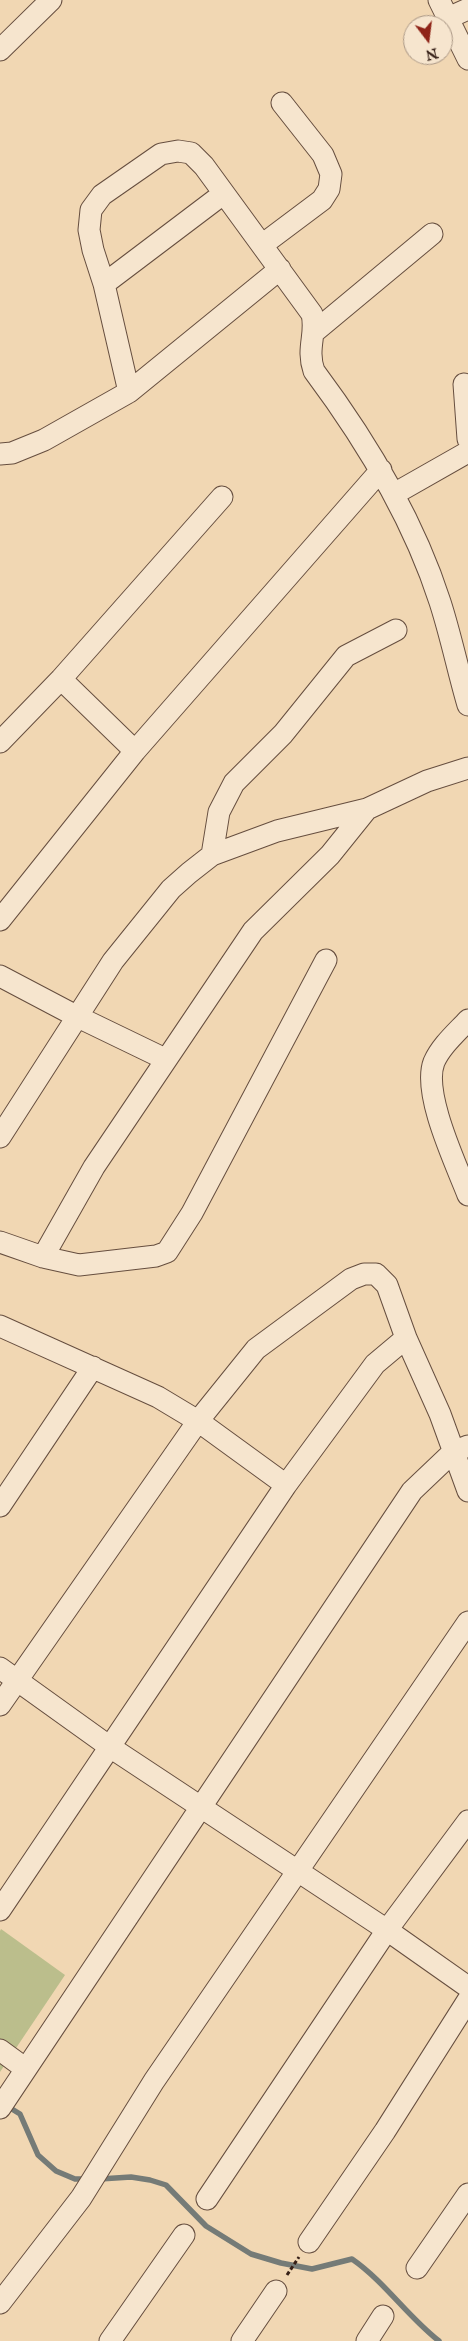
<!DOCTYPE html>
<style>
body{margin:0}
#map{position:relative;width:468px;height:2341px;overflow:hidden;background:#f1d7b3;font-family:"IM FELL English",serif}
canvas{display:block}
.north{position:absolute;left:403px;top:15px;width:50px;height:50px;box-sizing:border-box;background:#f6e5ce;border:1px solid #aa9785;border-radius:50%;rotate:165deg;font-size:14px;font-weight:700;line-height:20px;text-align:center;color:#372118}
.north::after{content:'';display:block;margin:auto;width:18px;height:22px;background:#8f2418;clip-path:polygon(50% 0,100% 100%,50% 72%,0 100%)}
</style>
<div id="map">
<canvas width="468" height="2341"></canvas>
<div class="north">N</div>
</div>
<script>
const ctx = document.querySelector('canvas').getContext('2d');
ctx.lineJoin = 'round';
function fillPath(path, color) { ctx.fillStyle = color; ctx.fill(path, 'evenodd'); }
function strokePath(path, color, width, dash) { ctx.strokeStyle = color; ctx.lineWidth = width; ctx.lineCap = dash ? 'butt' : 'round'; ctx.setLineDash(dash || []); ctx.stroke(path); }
fillPath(new Path2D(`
 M 1,1929 L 65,1975 L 0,2072 L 0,1931 Z`), '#bbbe8c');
strokePath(new Path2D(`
 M 7,2106 L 20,2114 L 38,2155 L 56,2171 L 75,2179 L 86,2179
 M 100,2179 L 131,2177 L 150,2180 L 166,2185 L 206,2226 L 251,2254 L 281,2263 L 312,2269 L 352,2259 C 385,2282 407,2316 439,2341`), '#757b77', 5.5);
const street = new Path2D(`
 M 439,0 L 468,59
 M 448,18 L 468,9
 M 0,50 L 51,0
 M 262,245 L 322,200 L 329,189 L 331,174 L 323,155 L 282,103
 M 104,284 L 223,194
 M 313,333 L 432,234
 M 464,384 L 468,439
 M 129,392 L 104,284 L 93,250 L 89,230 L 91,210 L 102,195 L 161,154 L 178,151 L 191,153 L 204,166 L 312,314 C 317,334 306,348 314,371 C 367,442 413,518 440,602 C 451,636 458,671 468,705
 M 0,454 L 12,453 L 44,440 L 129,392 L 280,269
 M 394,494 L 468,452
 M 61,679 L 135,751
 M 0,742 L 61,679 L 222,497
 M 212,855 L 219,812 L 234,783 L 283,734 L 346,656 L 396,630
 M 0,920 L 135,751 L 381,470
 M 0,976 L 76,1016 L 165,1059
 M 468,1020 C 456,1033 441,1046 434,1062 C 422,1093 456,1164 468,1195
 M 0,1137 L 113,961 L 171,889 L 189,873 L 212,855 L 277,831 L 367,809 L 427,781 L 468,768
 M 0,1242 L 43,1257 L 79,1265 L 156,1256 L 167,1252 L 192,1213 L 326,960
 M 43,1257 L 94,1167 L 253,931 L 330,855 L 367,809
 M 0,1326 L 158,1397 L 198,1421 L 286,1485
 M 0,1506 L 93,1367
 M 0,1668 L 110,1747 L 387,1930 L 468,1987
 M 0,1705 L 198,1421 L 256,1349 L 351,1279 L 364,1274 L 376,1274 L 387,1285 L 406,1338 L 440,1414 L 468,1491
 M 0,1910 L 286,1485 L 375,1364 L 406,1338
 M 0,2050 L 26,2069
 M 0,2108 L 412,1491 L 453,1452 L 468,1446
 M 207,2199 L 387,1930 L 468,1821
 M 309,2242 L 385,2131 L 468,2000
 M 417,2268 L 468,2194
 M 0,2303 L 81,2198 L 154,2081 L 468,1622
 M 110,2341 L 184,2235
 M 242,2341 L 276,2291
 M 367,2341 L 383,2316`);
strokePath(street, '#664e3f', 23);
strokePath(new Path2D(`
 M 287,2275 L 299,2257`), '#372118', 3, [4, 2.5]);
strokePath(street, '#f6e5ce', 21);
</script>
